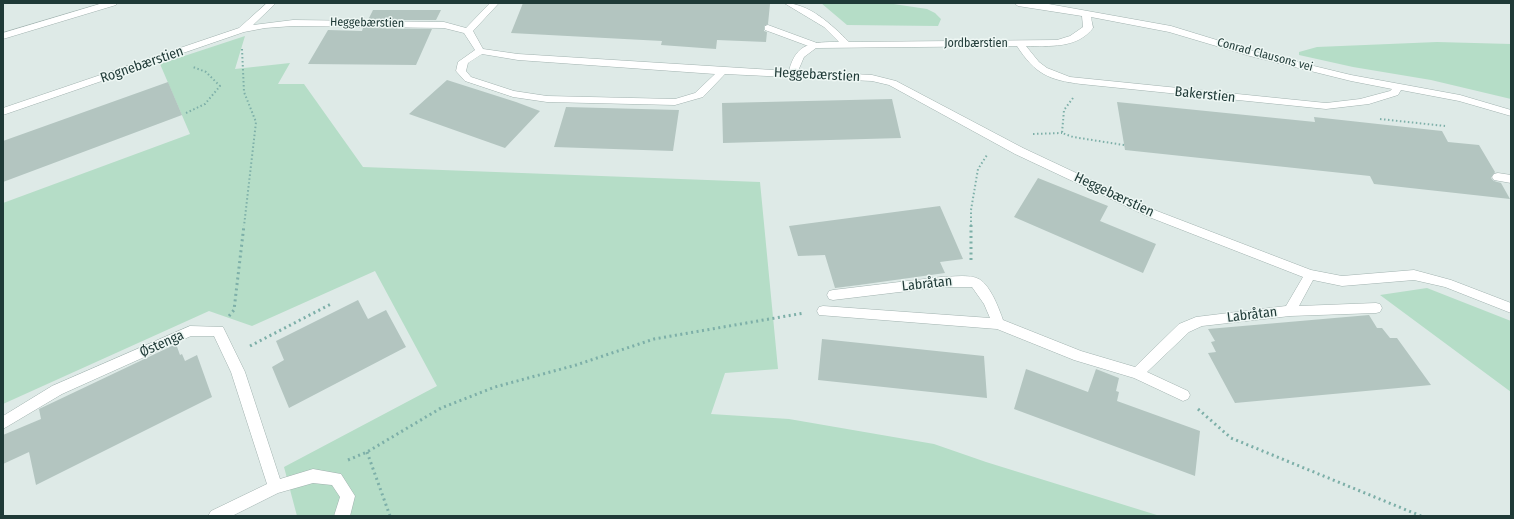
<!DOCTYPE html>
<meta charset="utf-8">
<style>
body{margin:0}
#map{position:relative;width:1514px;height:519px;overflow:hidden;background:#deeae7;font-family:"Fira Sans Condensed",sans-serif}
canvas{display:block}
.frame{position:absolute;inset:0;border:4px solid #1f3a37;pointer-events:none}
</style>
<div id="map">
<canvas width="1514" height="519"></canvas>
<div class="frame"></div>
</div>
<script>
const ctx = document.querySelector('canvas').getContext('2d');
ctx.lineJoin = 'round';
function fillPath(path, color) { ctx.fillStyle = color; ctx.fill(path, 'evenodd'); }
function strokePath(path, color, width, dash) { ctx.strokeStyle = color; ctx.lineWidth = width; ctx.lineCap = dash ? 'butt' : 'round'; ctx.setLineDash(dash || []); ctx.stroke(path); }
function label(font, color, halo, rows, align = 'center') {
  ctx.font = font + ' "Fira Sans Condensed",sans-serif'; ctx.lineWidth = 3; ctx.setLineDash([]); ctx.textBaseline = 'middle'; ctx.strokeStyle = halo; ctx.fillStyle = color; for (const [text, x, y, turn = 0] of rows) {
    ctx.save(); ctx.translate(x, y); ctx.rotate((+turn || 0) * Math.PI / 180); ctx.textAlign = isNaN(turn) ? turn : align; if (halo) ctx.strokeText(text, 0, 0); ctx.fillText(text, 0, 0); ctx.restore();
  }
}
fillPath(new Path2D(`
 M 821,3 L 887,3 L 927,9 L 935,13 L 941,19 L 938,26 L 847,25 Z
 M 245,36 L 235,69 L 290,63 L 278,84 L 304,84 L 363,167 L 760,182 L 778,369 L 725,373 L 711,414 L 789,419 L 934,444 L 986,462 L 1160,516 L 297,516 L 284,467 L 437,386 L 375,271 L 252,326 L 209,311 L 3,404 L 3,203 L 190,134 L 160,64 Z
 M 1437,42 L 1511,44 L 1511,99 L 1431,80 L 1353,67 L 1299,55 L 1299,52 L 1317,47 Z
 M 1427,288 L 1511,321 L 1511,392 L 1380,295 Z`), '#b5ddc7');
fillPath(new Path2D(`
 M 523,3 L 738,3 L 770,4 L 768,24 L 764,26 L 764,31 L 767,32 L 766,42 L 717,40 L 716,49 L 661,45 L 662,41 L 511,33 Z
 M 373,10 L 441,10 L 436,20 L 368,20 Z
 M 363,28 L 432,29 L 416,65 L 308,64 L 328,30 L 362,31 Z
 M 447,80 L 516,102 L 540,111 L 505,148 L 409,114 Z
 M 168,82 L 182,115 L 3,182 L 3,141 Z
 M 892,99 L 901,138 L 723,143 L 722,103 Z
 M 1117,102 L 1315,122 L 1314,117 L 1442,131 L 1448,142 L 1479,145 L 1495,172 L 1491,178 L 1494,181 L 1501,183 L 1510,199 L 1374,184 L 1370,176 L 1125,150 Z
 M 566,107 L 679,110 L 673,151 L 554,147 Z
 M 1038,178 L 1108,206 L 1100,221 L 1156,244 L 1143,273 L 1014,217 Z
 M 940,206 L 963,259 L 940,262 L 945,273 L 859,285 L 835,288 L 825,255 L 798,256 L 789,226 Z
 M 358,300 L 368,319 L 386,310 L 406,347 L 289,408 L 272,367 L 284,360 L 276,341 Z
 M 1369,315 L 1377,328 L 1382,328 L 1390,338 L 1397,338 L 1431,385 L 1235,403 L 1208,353 L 1216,352 L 1211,342 L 1215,341 L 1208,329 Z
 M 822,339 L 984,356 L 987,398 L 818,380 Z
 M 176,344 L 180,355 L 182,354 L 185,361 L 197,355 L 212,397 L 36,485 L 29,452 L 3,464 L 3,435 L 41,419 L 39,409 Z
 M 1026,369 L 1088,392 L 1096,369 L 1119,378 L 1116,391 L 1119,392 L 1117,401 L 1200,431 L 1195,476 L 1014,409 Z`), '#b3c5c0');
const service = new Path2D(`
 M 768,25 L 817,43 L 819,45 L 814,48 L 811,47 L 765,30 L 765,26 Z
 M 1498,173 L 1511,175 L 1511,183 L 1494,180 L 1492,177 L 1494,174 Z`);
const minor = new Path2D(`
 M 267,3 L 276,3 L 253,25 L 293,20 L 444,22 L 466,28 L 490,3 L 499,3 L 473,31 L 483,49 L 518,54 L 789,71 C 796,42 813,42 839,42 L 824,27 L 784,3 C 809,3 832,25 849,42 L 1057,40 L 1070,36 L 1083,27 L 1082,16 L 1018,6 L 1014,3 L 1043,3 L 1171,26 L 1256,52 L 1351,75 L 1460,95 L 1511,110 L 1511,116 L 1459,101 L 1401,90 L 1398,95 L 1369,104 L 1326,109 L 1081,84 C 1049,80 1035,74 1017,46 L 816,48 L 804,57 L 798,71 L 872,75 L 896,81 L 1023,148 L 1157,211 L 1311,270 L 1342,276 L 1414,270 L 1451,280 L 1511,303 L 1511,313 L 1445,287 L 1414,280 L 1342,286 L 1313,280 L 1299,306 L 1376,303 L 1380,304 L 1382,308 L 1380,312 L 1376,313 L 1290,316 L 1202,326 L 1189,332 L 1147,372 L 1188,391 L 1190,395 L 1188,399 L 1183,401 L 1134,378 L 1074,360 L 997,329 L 819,315 L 817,311 L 819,307 L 823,306 L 990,318 L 984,304 L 972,287 L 941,287 L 833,300 L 829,299 L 827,295 L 829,291 L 833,290 L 941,277 C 952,277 969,274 979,279 C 991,286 999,309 1003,320 L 1081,351 L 1135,367 L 1179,324 L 1196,317 L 1286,306 L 1303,277 L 1149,217 L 1015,154 L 889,85 L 872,81 L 725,74 L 703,97 L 675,105 L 547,102 L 513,97 L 465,81 L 456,71 L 458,62 L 475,50 L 464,33 L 444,28 L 293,26 L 265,28 L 244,32 L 3,115 L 3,108 L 239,28 ZM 1091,17 L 1169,32 L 1250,56 L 1351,81 L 1392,89 L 1390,91 L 1360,99 L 1326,103 L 1070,77 L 1047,68 L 1039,62 L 1026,46 C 1049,46 1077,49 1093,28 ZM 482,54 L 518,60 L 715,74 L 695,93 L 675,99 L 547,96 L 514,91 L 471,77 L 466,71 L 468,63 Z
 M 190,326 L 223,327 L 245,372 L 280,479 L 313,469 L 341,474 L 355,496 L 350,516 L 334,516 L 340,497 L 332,485 L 313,483 L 278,493 L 232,516 L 208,516 L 211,511 L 267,484 L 231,372 L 214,336 L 191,336 L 62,394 L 3,429 L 3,416 L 52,386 Z`);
const tertiary = new Path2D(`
 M 103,3 L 117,3 L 116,5 L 3,39 L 3,33 Z`);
strokePath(service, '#a1b2af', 1);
strokePath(minor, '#a1b2af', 1);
strokePath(tertiary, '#a1b2af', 1);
strokePath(new Path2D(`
 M 242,49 L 244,92 L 256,122 L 244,226
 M 1073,98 L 1064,110 L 1062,133 L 1073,137 L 1124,145
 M 186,113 L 205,104 L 220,86 L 206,72 L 193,67
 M 1380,119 L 1445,126
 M 1033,134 L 1062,133
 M 971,226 L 971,210 L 978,169 L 987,155`), '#7dafa8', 2, [1.5, 2.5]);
strokePath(new Path2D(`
 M 971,225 L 971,261
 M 229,316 L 234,310 L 244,225
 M 250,346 L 331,304
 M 1198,409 L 1231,438 L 1421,516
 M 367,452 L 390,516
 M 348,460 L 367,452 L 441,408 L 495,387 L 576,365 L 654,339 L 804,313`), '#7dafa8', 3, [2, 3.5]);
fillPath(service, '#fff');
fillPath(minor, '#fff');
fillPath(tertiary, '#fff');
label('12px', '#1f3a37', '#eef7f4', [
 ["Heggebærstien",367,23,1],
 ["Jordbærstien",976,44],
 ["Conrad Clausons vei",1265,55,15]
]);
label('14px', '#1f3a37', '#eef7f4', [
 ["Rognebærstien",142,65,-19],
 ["Heggebærstien",817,75,3],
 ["Bakerstien",1205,95,6],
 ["Heggebærstien",1114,195,25],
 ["Labråtan",927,284,-6],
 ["Labråtan",1252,315,-7],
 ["Østenga",162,344,-24]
]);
</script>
